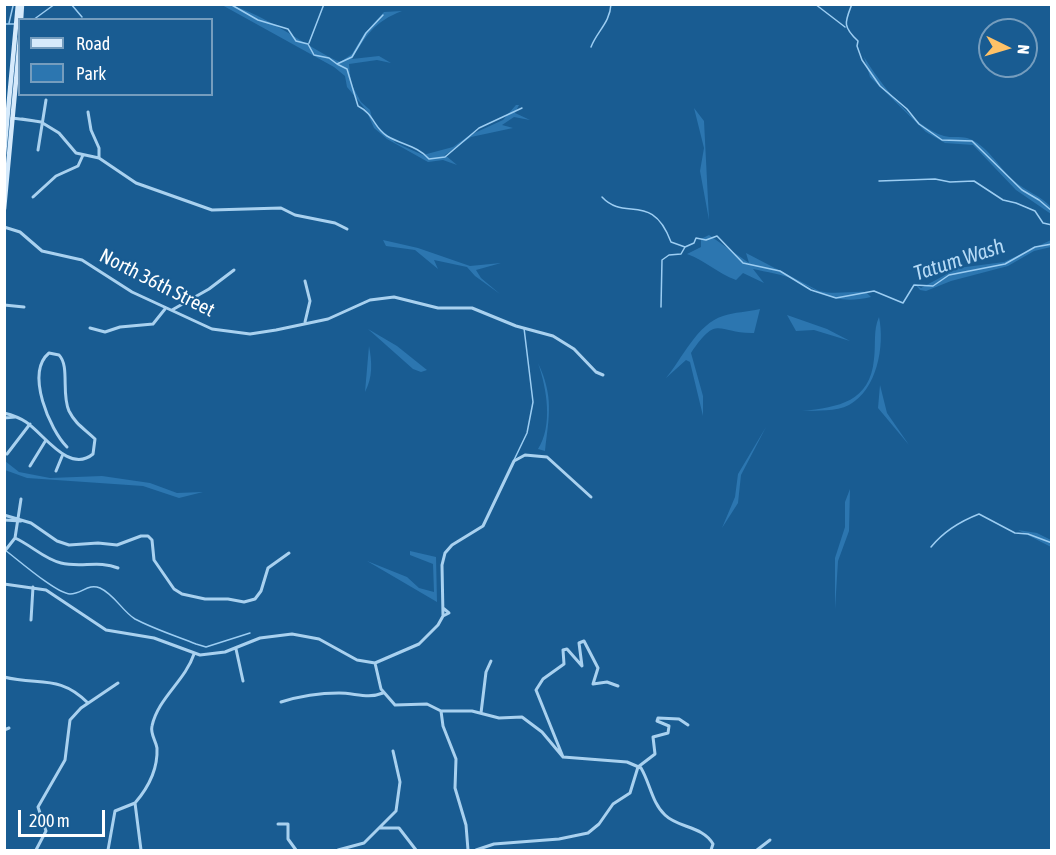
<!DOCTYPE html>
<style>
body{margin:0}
#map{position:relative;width:1056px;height:855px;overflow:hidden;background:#195c92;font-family:"Asap Condensed",sans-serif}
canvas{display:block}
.frame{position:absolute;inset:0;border:6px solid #fff;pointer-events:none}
.legend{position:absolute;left:18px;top:18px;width:195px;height:78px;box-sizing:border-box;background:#195c92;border:2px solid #759dbe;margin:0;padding:8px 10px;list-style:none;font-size:18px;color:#fff}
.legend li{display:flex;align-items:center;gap:12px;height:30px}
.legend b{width:30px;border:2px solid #759dbe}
.north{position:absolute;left:978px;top:18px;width:60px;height:60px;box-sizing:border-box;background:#195c92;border:2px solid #759dbe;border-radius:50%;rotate:95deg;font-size:16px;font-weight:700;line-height:24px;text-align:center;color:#fff}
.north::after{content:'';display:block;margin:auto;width:21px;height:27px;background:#ffc267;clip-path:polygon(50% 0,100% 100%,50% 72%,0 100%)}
.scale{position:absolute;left:18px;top:810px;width:87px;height:27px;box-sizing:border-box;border:3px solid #fff;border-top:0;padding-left:8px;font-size:18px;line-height:21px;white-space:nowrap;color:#fff;-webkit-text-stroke:4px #195c92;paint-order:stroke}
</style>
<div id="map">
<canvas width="1056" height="855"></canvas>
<div class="frame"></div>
<ul class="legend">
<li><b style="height:8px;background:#d6eafb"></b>Road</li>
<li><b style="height:16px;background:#2c76b0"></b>Park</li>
</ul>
<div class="north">N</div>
<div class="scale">200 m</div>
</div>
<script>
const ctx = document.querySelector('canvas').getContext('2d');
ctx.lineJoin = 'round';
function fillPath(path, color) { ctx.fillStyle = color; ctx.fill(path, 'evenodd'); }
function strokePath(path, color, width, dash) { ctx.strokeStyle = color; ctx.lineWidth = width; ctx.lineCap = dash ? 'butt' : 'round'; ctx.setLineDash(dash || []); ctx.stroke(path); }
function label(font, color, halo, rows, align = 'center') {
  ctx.font = font + ' "Asap Condensed",sans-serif'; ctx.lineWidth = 4.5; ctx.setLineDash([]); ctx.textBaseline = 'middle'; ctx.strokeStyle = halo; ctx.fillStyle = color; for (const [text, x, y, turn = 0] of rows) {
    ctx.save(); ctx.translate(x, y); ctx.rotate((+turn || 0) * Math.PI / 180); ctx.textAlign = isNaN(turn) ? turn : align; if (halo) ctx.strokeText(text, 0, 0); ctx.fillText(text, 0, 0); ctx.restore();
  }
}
fillPath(new Path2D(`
 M 222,5 C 250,3 309,49 340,62 L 352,54 L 364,34 L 384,12 L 402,11 C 374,22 367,34 352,59 L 379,56 L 391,63 L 377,60 L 349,64 L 351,84 L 361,102 L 370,110 L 373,122 L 396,143 L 423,155 L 453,147 L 470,135 L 503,120 L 516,105 L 519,105 L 515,113 L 530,120 L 514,117 L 502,125 L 513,128 L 471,137 L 445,155 L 457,165 L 443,160 L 428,162 L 387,139 L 374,128 L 366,110 L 347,87 L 345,76 L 334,67 Z
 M 864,57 C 880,83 913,127 944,136 C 951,138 960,136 967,138 C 987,144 999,168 1014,181 C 1026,191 1041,196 1051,207 L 1051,214 L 1016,190 L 973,145 L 945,143 L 926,132 L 870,77 Z
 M 694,108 L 704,121 L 709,220 L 700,171 L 704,148 Z
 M 709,235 L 749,263 L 746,253 L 819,291 C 835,295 850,291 866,292 L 871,297 C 836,305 824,294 795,280 C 783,274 766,272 753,269 L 764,283 L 743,273 L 736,280 C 717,273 706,261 687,254 L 701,247 L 701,239 Z
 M 383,240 L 418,248 L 470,266 L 501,263 L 476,270 L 481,278 L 500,294 L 475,276 L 467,267 L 434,260 L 438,269 L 415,250 L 386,246 Z
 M 1051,240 L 1051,247 L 1034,251 L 1008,266 L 951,281 L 926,291 L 920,290 L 914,283 L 921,288 L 958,268 L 1004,262 Z
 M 760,309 L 754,333 C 717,334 718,313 691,353 L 703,396 L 703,416 L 690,362 L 686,360 L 666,378 C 682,359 697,324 723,316 C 734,312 748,312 760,309 Z
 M 787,315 L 827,329 L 850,341 L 814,330 L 796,331 Z
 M 879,317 C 885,346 877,390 849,405 C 836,412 817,410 802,411 C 839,407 870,402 874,359 C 876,345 873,330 879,317 Z
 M 368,329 L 397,346 L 427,370 L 421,372 L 413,369 Z
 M 369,346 C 372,362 373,377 365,392 Z
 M 538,363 C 554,397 549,416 545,451 L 538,449 C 553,426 547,389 538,363 Z
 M 880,385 L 887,413 L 909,445 L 878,408 Z
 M 766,427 L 741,475 L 738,503 L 722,528 L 735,497 L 738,474 Z
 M 5,461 L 19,472 L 50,478 L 102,476 L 150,483 L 177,493 L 203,492 L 179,498 L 143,486 L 27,478 L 5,470 Z
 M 850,489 L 849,531 L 838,561 L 835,609 L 835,558 L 845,527 L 845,502 Z
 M 1018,530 L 1037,533 L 1051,540 L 1051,547 Z
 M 410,551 L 436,557 L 437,602 L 367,561 L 407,577 L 419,588 L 434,592 L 433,564 L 410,555 Z`), '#2c76b0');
strokePath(new Path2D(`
 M 71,4 L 82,17
 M 230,4 L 258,20 L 288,29 L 296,41 L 308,44 L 314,55 L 329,58 L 337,64 L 352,57 L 366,33 L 383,15
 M 815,4 L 845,27
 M 852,4 C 845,22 842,26 858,41 L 857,46 L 862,60 L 880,86 L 907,109 L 919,124 L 942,140 L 972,141 L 1022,190 L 1039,200 L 1052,211
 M 33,20 L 55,4
 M 9,23 L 13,6
 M 4,24 L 20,24
 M 309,43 L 324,4
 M 591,47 C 597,31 610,23 611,4
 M 337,64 L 347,69 L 358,106 C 374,114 374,128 387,136 C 402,145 418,146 429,159 L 445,157 L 479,128 L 522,108
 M 879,181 L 935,179 L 950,182 L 974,181 L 1003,200 L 1016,203 L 1035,211 L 1043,223 L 1052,225
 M 602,197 C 625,222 652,191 671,242 L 685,247 L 694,243 L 696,238 L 706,240 L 717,236 L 743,263 L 780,271 L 811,290 L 836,298 L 874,291 L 903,303 L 914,285 L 933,286 L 949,275 L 1005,264 L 1035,247 L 1052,244
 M 661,307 L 662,260 L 669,255 L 681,254 L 685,247
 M 514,460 L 527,433 L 533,402 L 524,328
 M 931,547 C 944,531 961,521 979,514 L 1015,533 L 1028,534 L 1052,543
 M 5,550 C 17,559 57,594 70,594 C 82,594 88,583 100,588 C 115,595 122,611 135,619 C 154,629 176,636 196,644 L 206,647 L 250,633`), '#9ccdf2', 1.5);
strokePath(new Path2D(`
 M 88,112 L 91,130 L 99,148 L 99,158
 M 12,118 L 35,121
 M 22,119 L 41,122 L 59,133 L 76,153 L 99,158 L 136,183 L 212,210 L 281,208 L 295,215 L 335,223 L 347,229
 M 38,150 L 46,100
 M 33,197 L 56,176 L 78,166 L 83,155
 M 4,227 L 20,232 L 42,251 L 82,260 L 132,292 L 212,329 L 250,334 L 276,330 L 328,319 L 370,300 L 394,297 L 438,308 L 472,308 L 516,326 L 553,336 L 574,349 L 596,372 L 603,375
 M 305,281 L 310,301 L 305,322
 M 4,305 L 24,307
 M 172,310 L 209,289 L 234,270
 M 90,328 L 105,332 L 120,327 L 153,324 L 165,309
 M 4,413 C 12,415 20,418 26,422 C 44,434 69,474 93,454 L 95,439 C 85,429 76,425 69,411 C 61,394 70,366 59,355 L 49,353 C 25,373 50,430 67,447
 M 4,418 L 15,417
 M 7,454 L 30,424
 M 30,466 L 46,440
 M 56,471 L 63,454
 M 4,515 L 31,523 L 57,541 L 69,545 L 98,543 L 117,545 L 141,536 L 148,536 L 152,540 L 154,560 L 174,589 L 182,594 L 205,599 L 228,599 L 244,602 L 255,599 L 261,591 L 268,568 L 289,553
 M 4,520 L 21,521
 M 15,538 C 31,545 44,559 61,563 C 81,568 99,560 118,568
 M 4,552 L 15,538 L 21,499
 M 4,584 L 46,590 L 106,630 L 154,638 L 200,655 L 225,652 L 260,638 L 292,634 L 319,639 L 357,660 L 375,663 L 419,644 L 438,625 L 443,616 L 442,565 L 445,553 L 452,545 L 483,526 L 514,461 L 525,455 L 547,457 L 591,497
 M 443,616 L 449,613 L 443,608
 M 31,620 L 33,587
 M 236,649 L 243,681
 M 375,663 L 381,689 L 395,705 L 427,704 L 441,711 L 472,711 L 499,718 L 522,717 L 542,732 L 563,757 L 627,762 L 641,768 C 650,783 652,803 665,815 C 678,828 703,826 713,844 L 711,850
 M 4,677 C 39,686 59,674 88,703
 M 281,702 C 300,696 320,693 339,693 C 355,693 368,699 383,693
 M 441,711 L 443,726 L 456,759 L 455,788 L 466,825 L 468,850
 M 481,713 L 486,672 L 491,661
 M 4,730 L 9,728
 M 563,757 L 536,690 L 543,679 L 564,664 L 563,650 L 567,649 L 582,666 L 579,643 L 584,641 L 598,668 L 593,684 L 607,682 L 618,686
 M 135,803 C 148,788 158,769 157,748 C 156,741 150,734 152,726 C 158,698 185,681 194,654
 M 135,803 L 141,850
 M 278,824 L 288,824 L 288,839 L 296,850
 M 379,828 L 399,828 L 416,850
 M 36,850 L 46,831 L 38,807 L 65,760 L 70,720 L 81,708 L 118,683
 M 108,850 L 115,811 L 135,803
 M 338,850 L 364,843 L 396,811 L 400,782 L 393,751
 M 476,850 L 494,844 L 559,839 L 588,833 L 599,824 L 613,804 L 630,793 L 638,767 L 655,754 L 653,737 L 668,733 L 669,726 L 657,721 L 658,718 L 679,719 L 688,725
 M 757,850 L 770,840`), '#a9d1ef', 3);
strokePath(new Path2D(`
 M 21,20 L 22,4
 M 4,154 L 18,4
 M 4,209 L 20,38`), '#d6eafb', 4.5);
label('20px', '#fff', '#195c92', [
 ["North 36th Street",157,283,27]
]);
label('italic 21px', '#b5daf6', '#195c92', [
 ["Tatum Wash",959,260,-18]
]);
</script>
